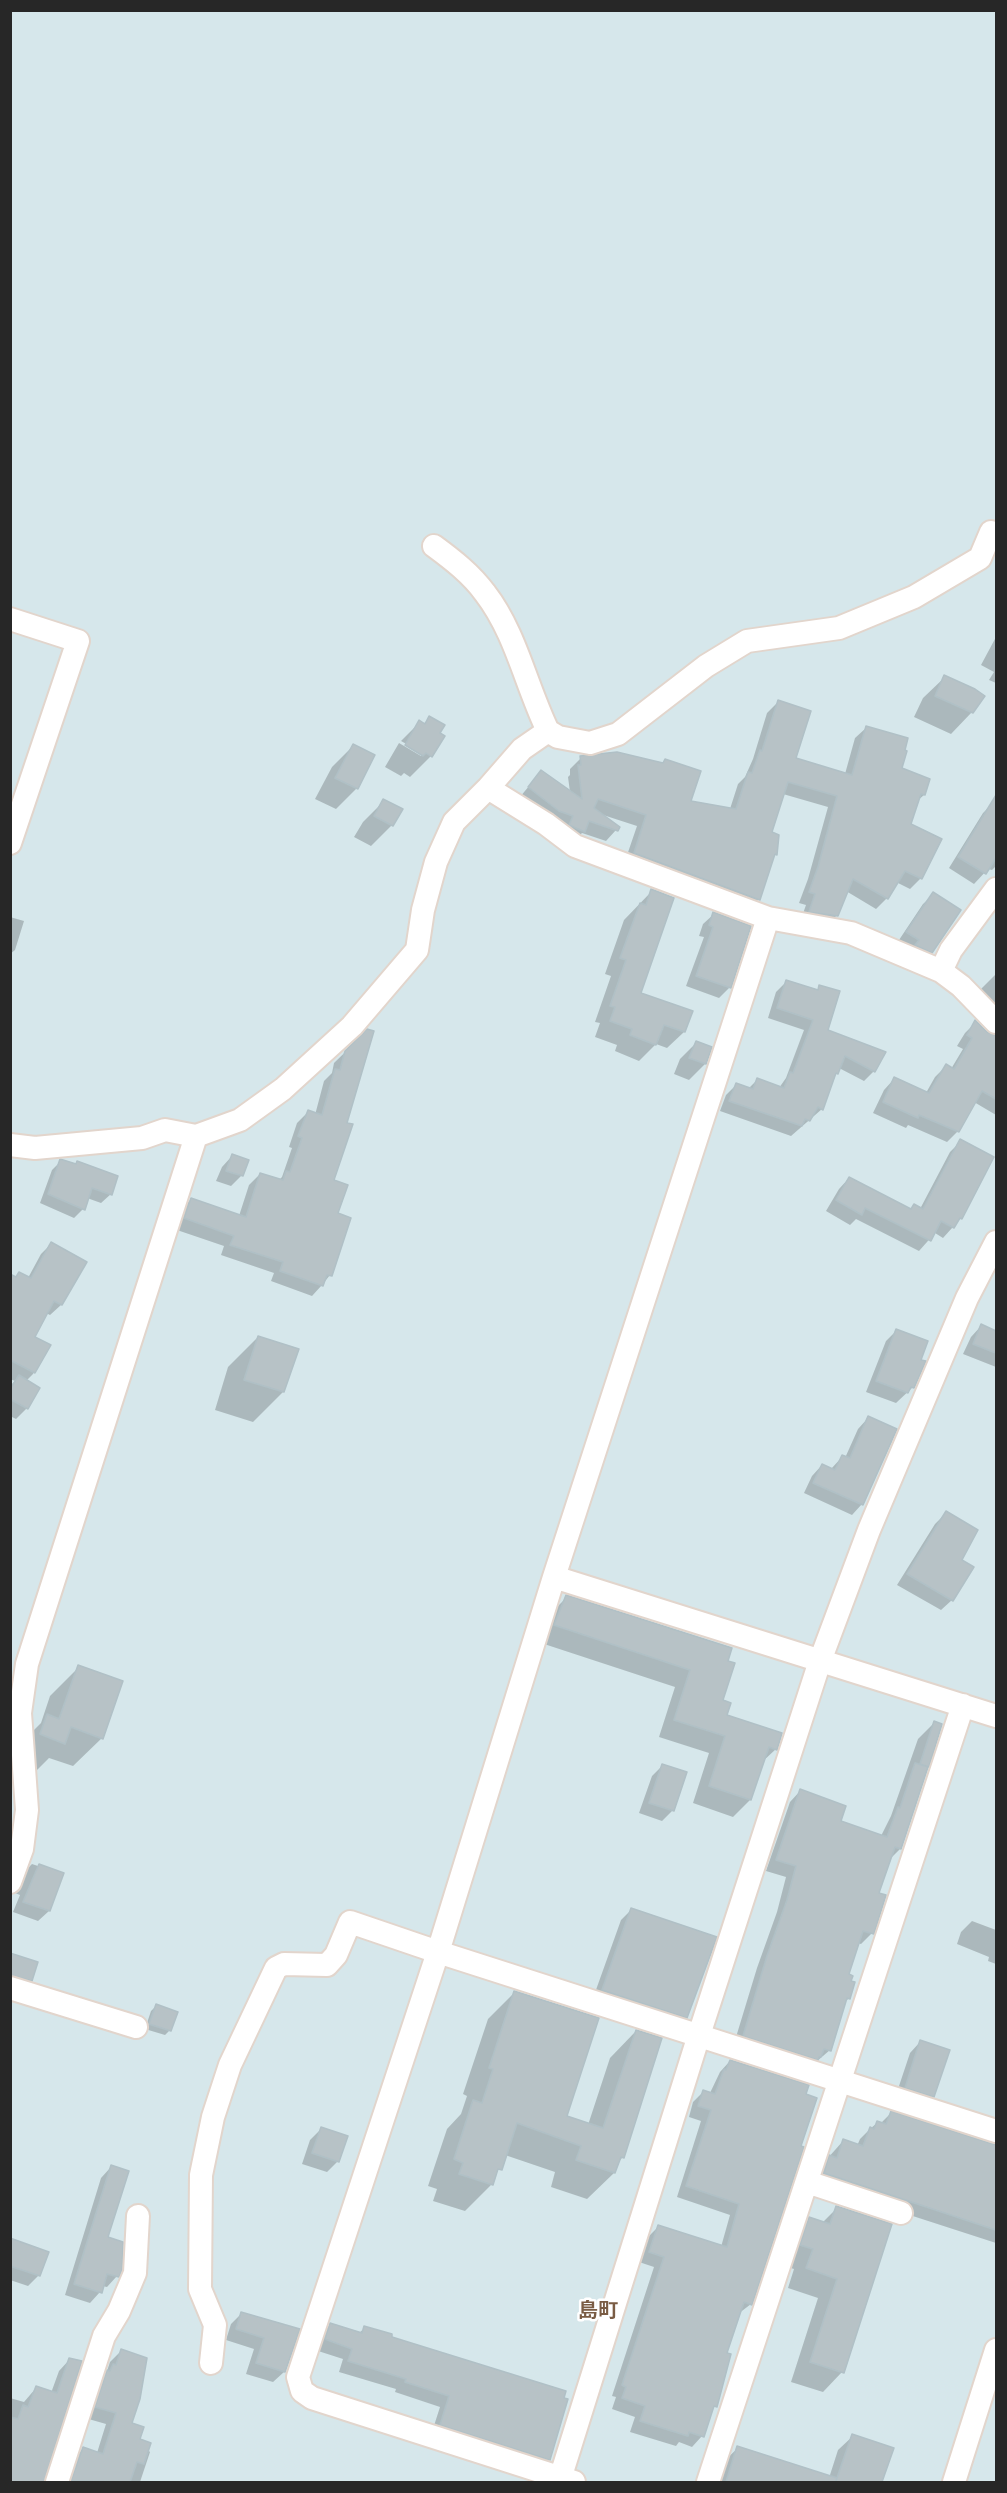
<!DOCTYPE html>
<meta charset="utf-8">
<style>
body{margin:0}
#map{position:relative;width:1007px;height:2493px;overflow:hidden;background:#d6e7eb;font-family:Figtree,sans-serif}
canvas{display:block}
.frame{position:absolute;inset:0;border:12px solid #272727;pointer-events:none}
</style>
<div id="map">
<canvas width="1007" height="2493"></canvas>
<div class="frame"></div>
</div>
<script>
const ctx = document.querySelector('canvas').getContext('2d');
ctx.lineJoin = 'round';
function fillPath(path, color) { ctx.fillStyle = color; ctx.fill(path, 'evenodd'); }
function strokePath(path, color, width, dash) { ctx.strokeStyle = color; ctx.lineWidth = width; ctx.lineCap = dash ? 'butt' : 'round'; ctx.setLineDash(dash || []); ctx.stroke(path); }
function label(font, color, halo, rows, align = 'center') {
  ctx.font = font + ' Figtree,"Noto Sans JP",sans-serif'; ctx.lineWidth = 5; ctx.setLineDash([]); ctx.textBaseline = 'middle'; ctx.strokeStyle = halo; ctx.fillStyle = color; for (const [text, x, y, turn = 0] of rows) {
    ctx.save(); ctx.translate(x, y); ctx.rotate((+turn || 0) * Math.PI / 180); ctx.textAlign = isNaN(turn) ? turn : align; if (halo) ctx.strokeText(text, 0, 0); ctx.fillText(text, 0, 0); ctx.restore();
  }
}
fillPath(new Path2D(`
 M 996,637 L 996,683 L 989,680 L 994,672 L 981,665 Z
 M 945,677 L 972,712 L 951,734 L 914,717 L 923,698 Z
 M 778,702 L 794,759 L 845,774 L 855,738 L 866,728 L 924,795 L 917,801 L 909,825 L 921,878 L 910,889 L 896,882 L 887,898 L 876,909 L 846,891 L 837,915 L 826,926 L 800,922 L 806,905 L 799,903 L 808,879 L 828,807 L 783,794 L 770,833 L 776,854 L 773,857 L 758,900 L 748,910 L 624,864 L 637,826 L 600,814 L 618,828 L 616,830 L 606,841 L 582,833 L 573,842 L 519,798 L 541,772 L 570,792 L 568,777 L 570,775 L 570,769 L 581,758 L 689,802 L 730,809 L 738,784 L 745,777 L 753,759 L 767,713 Z
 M 430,718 L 431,756 L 410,777 L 404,773 L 401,776 L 385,767 L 399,743 L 421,756 L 421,752 L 401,741 L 420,722 L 423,724 Z
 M 353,746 L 357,788 L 336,809 L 315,799 L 332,767 Z
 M 384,801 L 392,825 L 371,846 L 354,837 L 363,822 Z
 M 993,803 L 996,804 L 996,866 L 992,870 L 988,869 L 974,884 L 949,868 L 983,813 Z
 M 652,891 L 639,994 L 691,1012 L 684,1032 L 667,1048 L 656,1044 L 639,1061 L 615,1051 L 617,1045 L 595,1037 L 600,1023 L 595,1022 L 611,976 L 605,974 L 624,920 Z
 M 934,894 L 931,952 L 921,963 L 897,943 L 923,904 Z
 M 714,914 L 730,987 L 719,998 L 686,986 L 704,937 L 699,936 L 703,924 Z
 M 10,917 L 24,921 L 15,950 L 10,954 Z
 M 996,974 L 996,1027 L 971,999 Z
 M 786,982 L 816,991 L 820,987 L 826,1031 L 874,1071 L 864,1081 L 839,1068 L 832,1078 L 822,1109 L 791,1136 L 720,1111 L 726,1095 L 736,1085 L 748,1089 L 757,1080 L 779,1088 L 786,1078 L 804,1030 L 768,1018 L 776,992 Z
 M 976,1022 L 991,1036 L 996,1037 L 996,1115 L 974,1102 L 958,1131 L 947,1142 L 908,1125 L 906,1128 L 873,1113 L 884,1090 L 894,1079 L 926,1093 L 935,1077 L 946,1066 L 951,1069 L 963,1049 L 957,1046 L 965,1033 Z
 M 367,1031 L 332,1181 L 336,1214 L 330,1275 L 322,1285 L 312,1296 L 271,1281 L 274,1273 L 221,1255 L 224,1246 L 174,1229 L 181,1210 L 191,1199 L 239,1216 L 249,1185 L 260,1174 L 279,1180 L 282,1177 L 292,1148 L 289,1147 L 297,1123 L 308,1112 L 315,1115 L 324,1081 L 332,1073 L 334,1063 Z
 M 696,1043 L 705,1064 L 689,1080 L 674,1074 L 680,1059 Z
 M 961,1141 L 961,1218 L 943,1238 L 935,1233 L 919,1251 L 856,1219 L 850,1225 L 826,1211 L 839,1189 L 849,1178 L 910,1210 L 920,1209 L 950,1152 Z
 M 232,1156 L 242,1175 L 231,1186 L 216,1181 L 222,1167 Z
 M 61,1161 L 111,1194 L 101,1203 L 87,1198 L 83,1209 L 74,1218 L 40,1203 L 52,1170 Z
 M 51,1244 L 85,1263 L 61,1305 L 50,1315 L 46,1313 L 33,1337 L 49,1346 L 33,1374 L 26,1381 L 38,1388 L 27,1408 L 16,1419 L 10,1416 L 10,1386 L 15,1381 L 10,1379 L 10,1281 L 28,1278 L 41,1254 Z
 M 981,1326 L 996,1332 L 996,1367 L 963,1354 L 971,1337 Z
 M 896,1331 L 913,1387 L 896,1403 L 866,1392 L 886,1341 Z
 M 258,1337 L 297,1350 L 283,1392 L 253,1422 L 215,1410 L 228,1367 Z
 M 868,1418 L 862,1504 L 852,1515 L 804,1493 L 812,1476 L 822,1465 L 831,1469 L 842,1457 L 845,1458 L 858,1429 Z
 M 946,1513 L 960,1560 L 952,1600 L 941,1610 L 897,1585 L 935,1524 Z
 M 567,1597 L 730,1649 L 721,1701 L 725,1716 L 776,1749 L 762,1762 L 750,1800 L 733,1817 L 693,1803 L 709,1753 L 659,1737 L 675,1687 L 538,1642 L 550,1614 Z
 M 79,1667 L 102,1738 L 73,1766 L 49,1758 L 35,1772 L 12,1763 L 19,1745 L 41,1723 L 50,1696 Z
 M 934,1723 L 927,1766 L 900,1849 L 889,1860 L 877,1894 L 872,1933 L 861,1944 L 857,1943 L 847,1975 L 849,1998 L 844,2003 L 830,2050 L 809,2068 L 733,2047 L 757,1968 L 777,1912 L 786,1877 L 766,1871 L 790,1802 L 801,1790 L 839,1821 L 881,1836 L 891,1816 L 918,1739 Z
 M 662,1766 L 673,1810 L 662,1821 L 639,1813 L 652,1776 Z
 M 32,1864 L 62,1874 L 49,1911 L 38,1921 L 13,1912 L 20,1895 L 15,1893 L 21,1875 Z
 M 631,1910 L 686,2017 L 675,2028 L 592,2001 L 621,1920 Z
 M 972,1921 L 996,1930 L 996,1964 L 988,1961 L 989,1957 L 957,1944 L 961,1932 Z
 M 10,1954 L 30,1980 L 19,1991 L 10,1988 Z
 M 515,1992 L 565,2117 L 588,2125 L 610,2058 L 636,2031 L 660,2039 L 622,2158 L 617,2163 L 614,2173 L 587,2199 L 551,2187 L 555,2172 L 505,2155 L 491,2185 L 465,2211 L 433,2201 L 437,2189 L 428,2186 L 447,2129 L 461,2114 L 467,2096 L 463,2094 L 488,2019 Z
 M 156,2006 L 170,2030 L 165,2035 L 145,2029 L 151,2011 Z
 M 920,2042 L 933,2096 L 922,2107 L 895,2098 L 910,2053 Z
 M 730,2061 L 751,2304 L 738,2314 L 725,2354 L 715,2406 L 710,2411 L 702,2436 L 692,2447 L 679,2442 L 676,2446 L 630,2432 L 635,2417 L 612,2409 L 616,2397 L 612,2396 L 654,2267 L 639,2262 L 648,2237 L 658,2227 L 721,2247 L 730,2215 L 677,2197 L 701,2121 L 689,2117 L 693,2102 L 704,2091 L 710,2093 L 720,2072 Z
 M 891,2113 L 996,2146 L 996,2243 L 814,2184 L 819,2168 L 843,2141 L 857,2146 L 860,2139 L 870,2129 L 877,2123 L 880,2124 Z
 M 321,2129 L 338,2161 L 327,2172 L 302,2164 L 310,2140 Z
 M 111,2167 L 106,2238 L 117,2276 L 107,2287 L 102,2286 L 100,2292 L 90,2303 L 65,2295 L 101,2178 Z
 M 837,2208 L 890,2225 L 842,2372 L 823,2392 L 791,2382 L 818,2298 L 788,2288 L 794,2269 L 781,2265 L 790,2238 L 810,2219 L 822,2223 Z
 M 10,2240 L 39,2275 L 28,2286 L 10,2280 Z
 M 242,2313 L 298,2330 L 284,2372 L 273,2382 L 246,2374 L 254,2349 L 226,2340 L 231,2324 Z
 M 331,2324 L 359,2333 L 365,2328 L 549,2459 L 539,2469 L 431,2435 L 440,2407 L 395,2392 L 396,2389 L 339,2372 L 343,2359 L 315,2350 L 320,2335 Z
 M 121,2351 L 130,2424 L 138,2440 L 150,2452 L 140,2482 L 64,2482 L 72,2460 L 83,2449 L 97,2453 L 106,2424 L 85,2418 L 102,2376 L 107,2371 L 110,2362 Z
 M 70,2359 L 43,2482 L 10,2482 L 10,2398 L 24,2402 L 36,2388 L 51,2393 L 59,2371 Z
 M 853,2436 L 892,2449 L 881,2482 L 716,2482 L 723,2462 L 738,2448 L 829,2478 L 838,2450 Z`), '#0003');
const building = new Path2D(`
 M 944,675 L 975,689 L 985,696 L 973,713 L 935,696 Z
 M 778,700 L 811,711 L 796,758 L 852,775 L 866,726 L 908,738 L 905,750 L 907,751 L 902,768 L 930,779 L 925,795 L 921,794 L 911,824 L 942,839 L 922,879 L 905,871 L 888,899 L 853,879 L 838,916 L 809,912 L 815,894 L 809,892 L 818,867 L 837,796 L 788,782 L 772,832 L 779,835 L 777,855 L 775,854 L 760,900 L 634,853 L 646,815 L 598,799 L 594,808 L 620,827 L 618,831 L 589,821 L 585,832 L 569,825 L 573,816 L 559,811 L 528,787 L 541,770 L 582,799 L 578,765 L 581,765 L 580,756 L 617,752 L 663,763 L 665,759 L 701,771 L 691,801 L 736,809 L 748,772 L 752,773 L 760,750 L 762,751 Z
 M 429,716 L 445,725 L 440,733 L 445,736 L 432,757 L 426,753 L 423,756 L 405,745 L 419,720 L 425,724 Z
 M 353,744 L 375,755 L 358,789 L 335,778 Z
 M 996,795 L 996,858 L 986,874 L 958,857 Z
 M 383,799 L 403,809 L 393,826 L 374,816 Z
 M 651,889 L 674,898 L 641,993 L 693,1011 L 685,1032 L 664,1025 L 656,1045 L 630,1035 L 632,1029 L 610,1021 L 615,1007 L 610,1006 L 626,960 L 620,958 L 640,903 L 646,905 Z
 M 933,892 L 961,910 L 932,953 L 915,945 L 919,940 L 906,932 Z
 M 713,912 L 751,926 L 731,988 L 696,976 L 713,927 L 709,925 Z
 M 786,980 L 818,990 L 819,985 L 840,991 L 828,1030 L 886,1052 L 875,1072 L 845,1056 L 838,1074 L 836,1073 L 823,1110 L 818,1107 L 810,1121 L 805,1119 L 802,1126 L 729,1101 L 736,1083 L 753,1089 L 757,1078 L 784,1088 L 790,1072 L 793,1073 L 813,1020 L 777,1008 Z
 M 975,1020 L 987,1032 L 996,1035 L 996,1099 L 982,1091 L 959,1132 L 919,1115 L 918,1118 L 883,1102 L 894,1077 L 929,1093 L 946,1064 L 954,1069 L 972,1038 L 967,1035 Z
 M 367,1029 L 374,1031 L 347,1123 L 353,1124 L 334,1180 L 348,1185 L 338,1213 L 351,1218 L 332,1276 L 327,1275 L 323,1286 L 280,1271 L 283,1262 L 230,1245 L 234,1236 L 184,1218 L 191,1198 L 246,1217 L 260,1173 L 283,1180 L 286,1171 L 290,1172 L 302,1138 L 298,1136 L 308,1110 L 322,1115 L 335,1069 L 340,1070 L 345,1051 Z
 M 696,1041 L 712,1047 L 706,1064 L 689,1058 Z
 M 960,1139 L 994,1157 L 962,1219 L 960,1218 L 954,1228 L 941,1221 L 931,1241 L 865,1208 L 862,1215 L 836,1200 L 849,1177 L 911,1209 L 914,1204 L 923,1209 Z
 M 232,1154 L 249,1160 L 243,1176 L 226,1171 Z
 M 60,1159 L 76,1164 L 77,1161 L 118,1176 L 112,1195 L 92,1188 L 85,1210 L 48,1194 Z
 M 51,1242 L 87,1262 L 62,1305 L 54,1301 L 35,1337 L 51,1345 L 35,1373 L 10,1360 L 10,1274 L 16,1277 L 19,1272 L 31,1278 Z
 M 981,1324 L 996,1331 L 996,1353 L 973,1344 Z
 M 896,1329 L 928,1341 L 921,1360 L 926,1361 L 914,1388 L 911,1387 L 908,1393 L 876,1381 Z
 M 258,1336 L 299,1349 L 284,1392 L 244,1380 Z
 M 19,1375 L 40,1388 L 28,1409 L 10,1399 L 10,1389 Z
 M 868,1416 L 897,1429 L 863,1505 L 813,1483 L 822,1464 L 835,1470 L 842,1455 L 850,1458 Z
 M 946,1511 L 978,1530 L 962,1560 L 974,1567 L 953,1601 L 907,1574 Z
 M 566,1595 L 732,1648 L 728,1661 L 735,1663 L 723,1700 L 731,1703 L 727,1715 L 782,1733 L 777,1750 L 769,1747 L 751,1800 L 709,1786 L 725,1736 L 674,1720 L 690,1670 L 554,1625 Z
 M 78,1665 L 123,1681 L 103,1739 L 71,1727 L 65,1744 L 40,1734 L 47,1714 L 59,1719 Z
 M 934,1721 L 942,1724 L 929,1767 L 920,1764 Z
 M 915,1763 L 928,1767 L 901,1849 L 895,1847 L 879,1893 L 886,1895 L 874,1934 L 863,1931 L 849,1974 L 853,1976 L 851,1981 L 855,1982 L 850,1999 L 847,1998 L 831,2051 L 824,2049 L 821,2057 L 819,2057 L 818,2060 L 743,2036 L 767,1956 L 787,1900 L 796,1866 L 776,1860 L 800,1789 L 846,1806 L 841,1821 L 887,1837 L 898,1807 L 900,1808 Z
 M 662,1764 L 687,1772 L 674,1811 L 649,1803 Z
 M 39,1864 L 64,1873 L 50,1911 L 23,1902 Z
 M 631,1908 L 717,1937 L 687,2018 L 602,1990 Z
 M 10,1953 L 38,1962 L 32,1981 L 10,1975 Z
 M 514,1991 L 599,2018 L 567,2116 L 603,2128 L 636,2030 L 662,2038 L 624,2158 L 621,2157 L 615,2173 L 576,2160 L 581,2146 L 517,2123 L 502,2170 L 498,2169 L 493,2185 L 459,2174 L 463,2163 L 454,2159 L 473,2100 L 482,2103 L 493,2069 L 489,2068 Z
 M 156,2004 L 178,2012 L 171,2031 L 149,2024 Z
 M 920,2040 L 950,2050 L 934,2097 L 905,2088 Z
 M 730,2060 L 809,2085 L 806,2094 L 817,2098 L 801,2146 L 804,2147 L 752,2305 L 744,2302 L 727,2353 L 731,2354 L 717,2407 L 714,2406 L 704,2437 L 689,2432 L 688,2436 L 640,2421 L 645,2406 L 622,2398 L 626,2387 L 622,2385 L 664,2257 L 649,2252 L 658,2225 L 727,2247 L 739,2204 L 686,2186 L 711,2110 L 698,2106 L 703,2090 L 715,2094 L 724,2069 L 726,2070 Z
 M 891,2111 L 996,2145 L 996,2230 L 824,2173 L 829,2155 L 837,2158 L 843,2139 L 863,2146 L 870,2127 L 874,2129 L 877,2121 L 886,2124 Z
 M 321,2127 L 348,2136 L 339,2162 L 312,2153 Z
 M 111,2165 L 129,2171 L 108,2237 L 123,2242 L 122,2270 L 119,2277 L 107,2274 L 102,2293 L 74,2284 Z
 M 836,2206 L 892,2224 L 844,2373 L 810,2362 L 837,2279 L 806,2268 L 813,2249 L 800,2245 L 809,2217 L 830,2224 Z
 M 10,2238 L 49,2252 L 40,2276 L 10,2266 Z
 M 241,2312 L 300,2329 L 285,2372 L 256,2363 L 264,2338 L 236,2329 Z
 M 330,2323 L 362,2333 L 364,2326 L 392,2334 L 392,2337 L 566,2391 L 564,2398 L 568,2399 L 550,2460 L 440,2425 L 449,2396 L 405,2382 L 406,2379 L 348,2361 L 352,2349 L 325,2339 Z
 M 121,2349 L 147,2358 L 140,2399 L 132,2423 L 144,2427 L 140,2439 L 151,2443 L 144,2464 L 137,2462 L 130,2482 L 71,2481 L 83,2447 L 103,2454 L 116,2413 L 95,2407 L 107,2370 L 110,2371 L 113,2364 L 116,2365 Z
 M 69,2358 L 82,2361 L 44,2482 L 10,2482 L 10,2417 L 18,2419 L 23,2405 L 28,2407 L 36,2386 L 57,2393 Z
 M 852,2434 L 894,2448 L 882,2482 L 726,2482 L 737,2446 L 837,2478 L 836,2481 Z`);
fillPath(building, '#b7c2c6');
strokePath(building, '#b0c0c6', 1.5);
const minor = new Path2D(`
 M 434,546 C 453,560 471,574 485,593 C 516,633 526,686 548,731 L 558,737 L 590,743 L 618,734 L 706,666 L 747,641 L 839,628 L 914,597 L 980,558 L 991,532 L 996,534
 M 10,619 L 78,641 L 10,843
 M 488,788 L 522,749 L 548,731
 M 941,971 L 951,950 L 996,889
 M 10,1145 L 35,1148 L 142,1138 L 165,1130 L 196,1136 L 240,1120 L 283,1089 L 352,1026 L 417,950 L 423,910 L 436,862 L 454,822 L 488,788 L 546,824 L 575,846 L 768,918 L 851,933 L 941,971 L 961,986 L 996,1022
 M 554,1577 L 996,1716
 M 10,1882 L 22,1849 L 27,1810 L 20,1713 L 27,1664 L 196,1136
 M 10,1988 L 136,2027
 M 807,2182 L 901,2213
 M 211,2363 L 215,2325 L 200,2289 L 201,2175 L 213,2117 L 230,2065 L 276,1968 L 284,1964 L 327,1965 L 336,1955 L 350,1922 L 438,1952 L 996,2131
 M 57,2482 L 104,2336 L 119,2311 L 135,2273 L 138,2216
 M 559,2482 L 699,2035 L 820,1661 L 869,1530 L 967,1298 L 996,1242
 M 574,2482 L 312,2398 L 302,2391 L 298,2377 L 438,1952 L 554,1577 L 768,918
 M 708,2482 L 963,1705
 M 954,2482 L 996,2350`);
strokePath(minor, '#e2d5cc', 26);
strokePath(minor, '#fff', 22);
label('bold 20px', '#7a5c44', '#fff', [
 ["島町",598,2311]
]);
</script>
